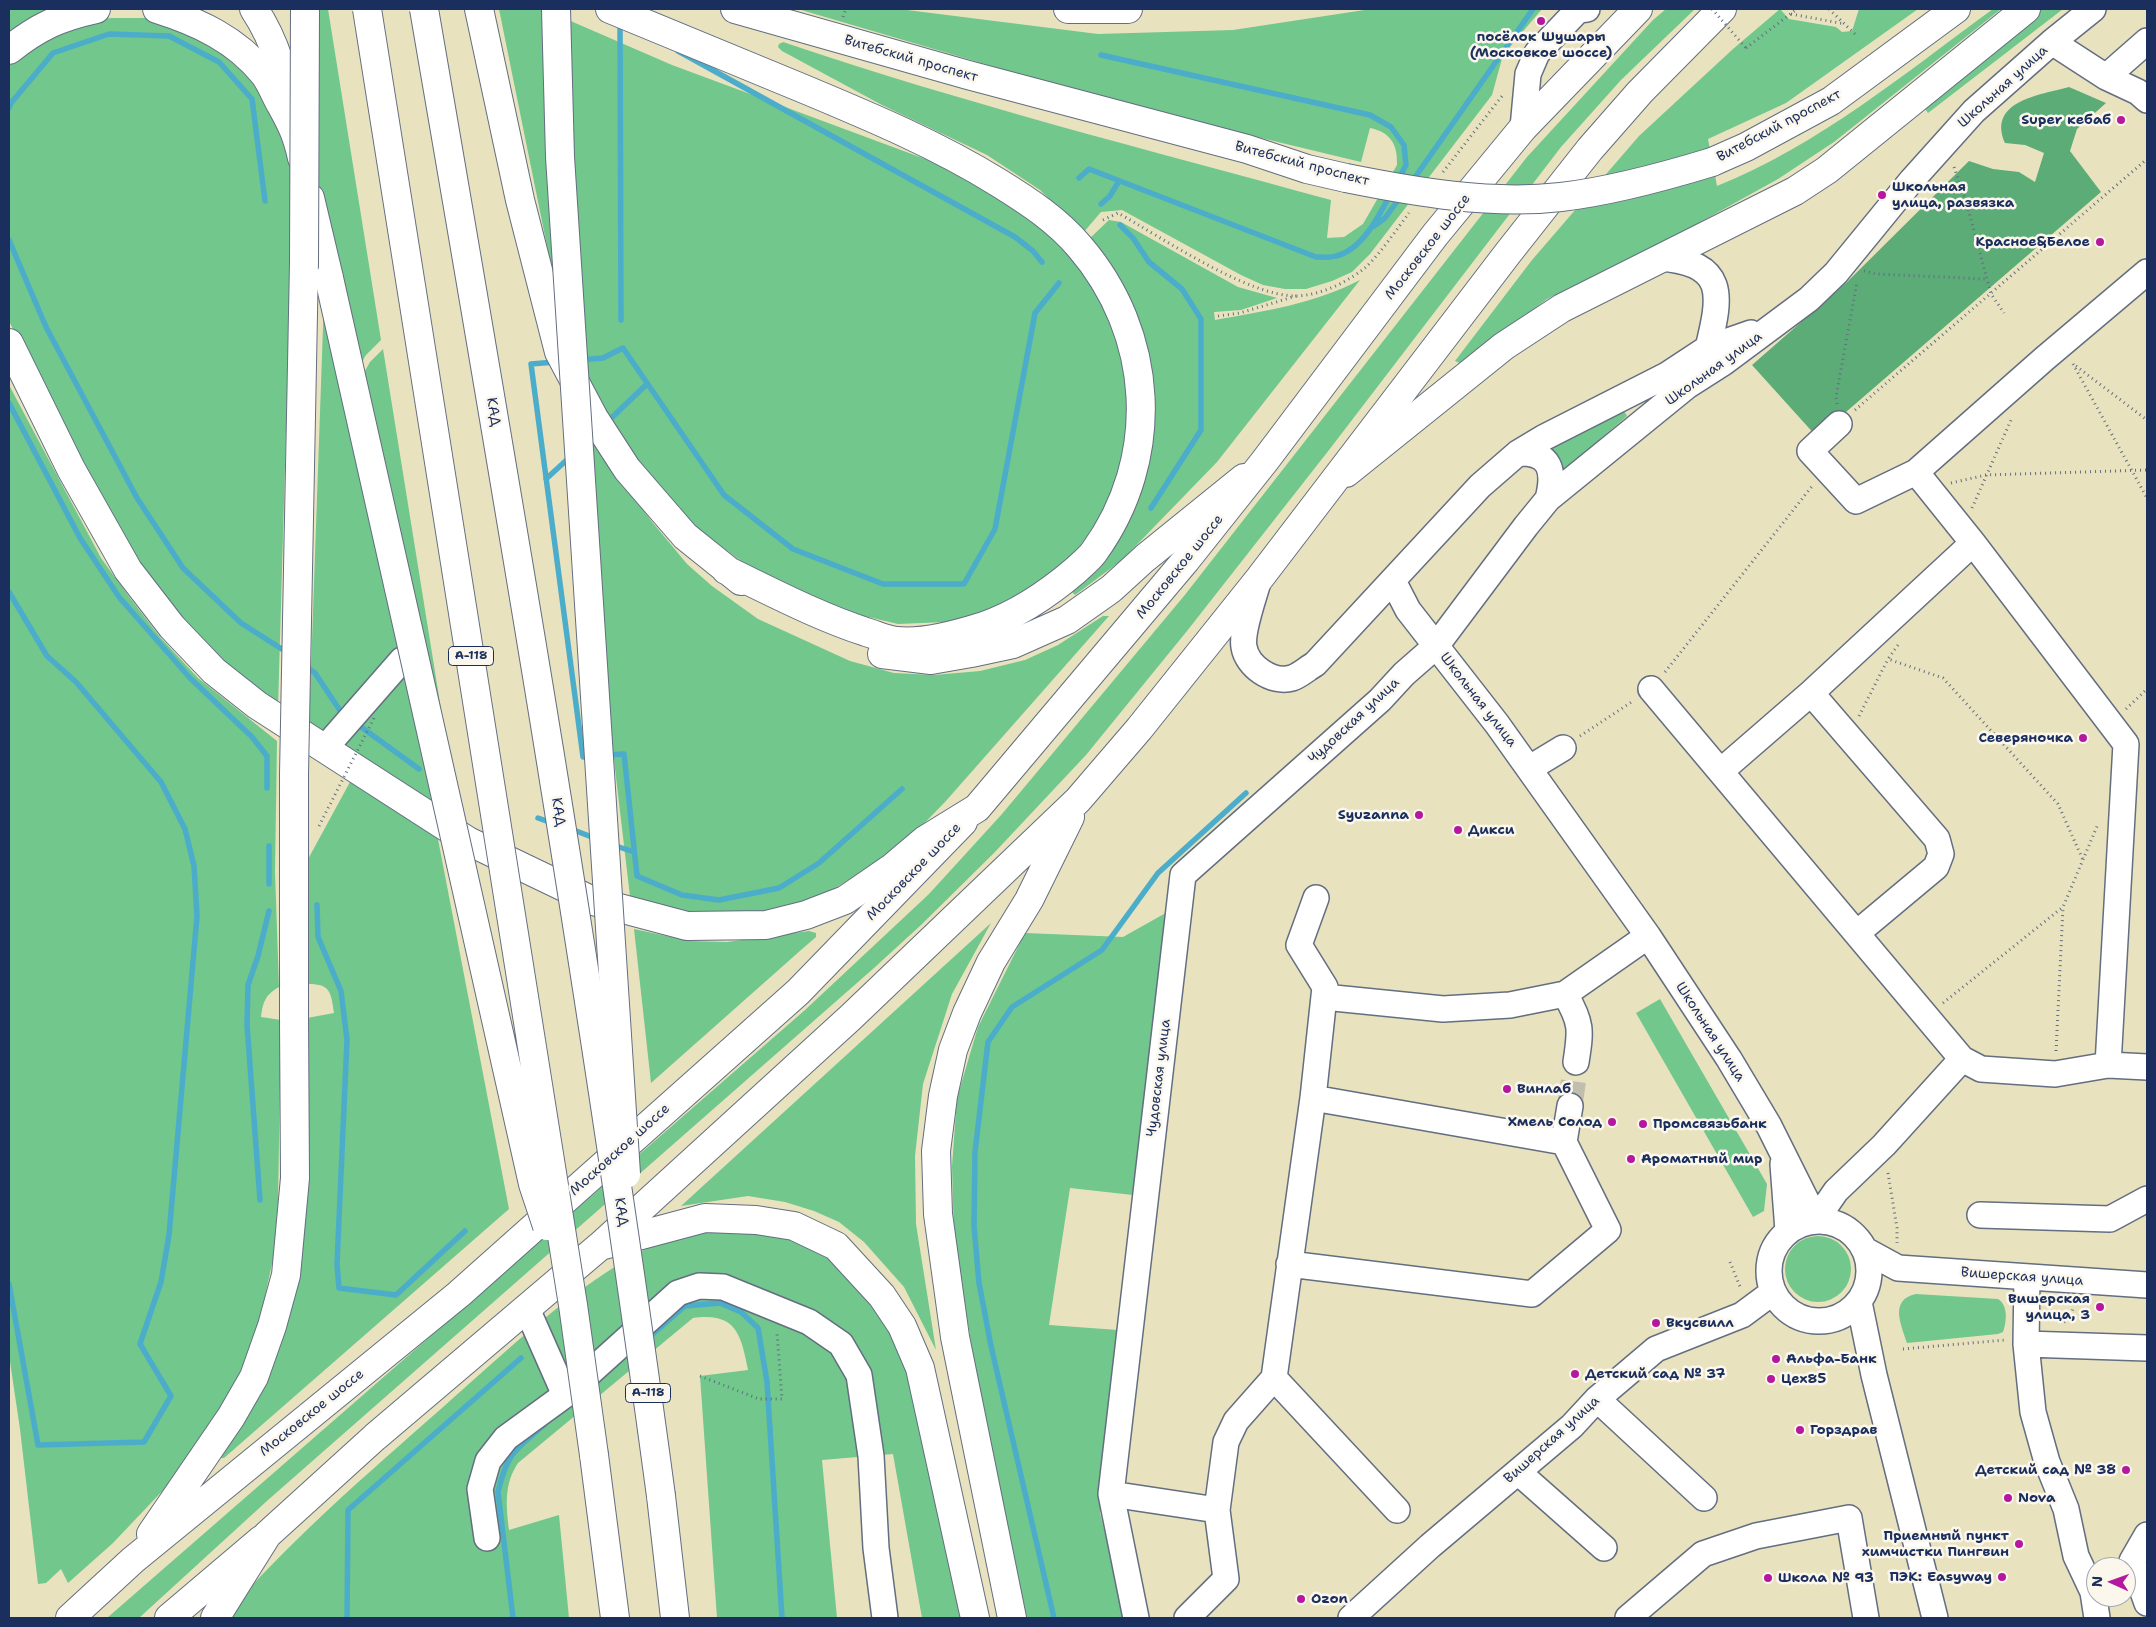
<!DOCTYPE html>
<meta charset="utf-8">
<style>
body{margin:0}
#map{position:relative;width:2156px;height:1627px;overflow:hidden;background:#e9e2bf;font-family:"Shantell Sans",sans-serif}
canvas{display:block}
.frame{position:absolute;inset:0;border:10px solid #1b2f5e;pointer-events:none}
.north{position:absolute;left:2086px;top:1557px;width:50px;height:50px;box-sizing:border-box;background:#fbf7ec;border:1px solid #a1a7b3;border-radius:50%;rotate:272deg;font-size:14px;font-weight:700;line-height:20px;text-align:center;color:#1b2f5e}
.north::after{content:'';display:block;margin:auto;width:18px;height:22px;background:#b5179e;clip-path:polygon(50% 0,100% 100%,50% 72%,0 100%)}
</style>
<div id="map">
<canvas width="2156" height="1627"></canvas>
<div class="frame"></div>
<div class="north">N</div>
</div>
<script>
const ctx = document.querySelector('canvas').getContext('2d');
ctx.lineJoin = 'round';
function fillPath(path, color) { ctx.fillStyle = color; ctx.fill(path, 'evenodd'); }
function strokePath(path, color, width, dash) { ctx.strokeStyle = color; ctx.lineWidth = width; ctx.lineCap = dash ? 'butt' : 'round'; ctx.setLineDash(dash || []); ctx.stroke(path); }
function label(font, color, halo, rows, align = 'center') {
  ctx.font = font + ' "Shantell Sans",sans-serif'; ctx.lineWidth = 5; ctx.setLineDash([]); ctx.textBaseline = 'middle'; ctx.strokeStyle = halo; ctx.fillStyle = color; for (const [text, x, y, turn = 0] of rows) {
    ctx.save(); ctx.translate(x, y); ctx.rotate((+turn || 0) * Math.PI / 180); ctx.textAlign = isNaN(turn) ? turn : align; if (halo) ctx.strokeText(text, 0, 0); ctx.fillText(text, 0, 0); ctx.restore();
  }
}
fillPath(new Path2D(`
 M 9,9 L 47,9 L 9,31 Z
 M 318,9 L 328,9 L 381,340 L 366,355 L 359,367 L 317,192 Z
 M 499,9 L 543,9 L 672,65 L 944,166 L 1019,208 L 1073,257 L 1104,302 L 1123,356 L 1129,403 L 1125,452 L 1116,483 L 1099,520 L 1070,560 L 1034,590 L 997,610 L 946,622 L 898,624 L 860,615 L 817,600 L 750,568 L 695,526 L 607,425 L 562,320 Z
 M 798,9 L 899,9 L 1098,34 L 1233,30 L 1371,9 L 1542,9 L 1503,55 L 1492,95 L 1370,254 L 1352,272 L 1332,281 L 1306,289 L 1285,289 L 1263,285 L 1241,275 L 1122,210 L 1101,212 L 1083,233 L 1040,190 L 987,155 L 882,105 L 782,51 L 778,47 L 779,44 L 783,42 C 963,103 1148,150 1331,200 L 1327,238 L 1344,237 L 1363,224 L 1397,165 C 1398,144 1390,132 1370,128 L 1361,162 L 1124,105 Z
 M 1666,9 L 1695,9 L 1621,80 L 1561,147 L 1329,450 L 1187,631 L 1086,755 L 994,853 L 921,925 L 874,968 L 268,1500 L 139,1618 L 107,1618 L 805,1010 L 929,894 L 1002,814 L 1184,596 L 1527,157 L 1653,20 Z
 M 1780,9 L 1789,19 L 1836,27 L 1842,32 L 1852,31 L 1859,9 L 1918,9 L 1786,103 L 1708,139 L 1717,186 C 1819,145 1905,73 1993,9 L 2001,9 L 1834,142 L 1778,179 L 1695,225 L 1547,299 L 1462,364 L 1455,361 L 1532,260 L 1639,136 L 1733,49 Z
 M 2039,9 L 2063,9 L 1928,113 L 1921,103 Z
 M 111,18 L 153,18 L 220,46 L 255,80 L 294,152 L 278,708 L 215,660 L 142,573 L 79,464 L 9,321 L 9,65 L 22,54 L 81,22 Z
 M 1109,220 L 1121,222 L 1238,287 L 1277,298 L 1241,310 L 1214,312 L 1215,320 C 1265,311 1314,304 1360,280 L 1217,462 L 1122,560 L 1075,595 L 1071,591 L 1151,420 L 1088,240 Z
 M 324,298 L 433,804 L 309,726 Z
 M 383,349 L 441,709 L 361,378 L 370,362 Z
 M 9,385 L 101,558 L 130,598 L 160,637 L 198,678 L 277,741 L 275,872 L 279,987 C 265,995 263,1002 261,1017 L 281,1020 L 278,1202 L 273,1259 L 257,1333 L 235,1384 L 204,1436 L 168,1485 L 113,1543 L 68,1583 L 61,1569 L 46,1583 L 38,1584 L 20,1429 L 9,1355 Z
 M 1624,411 L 1627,416 L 1563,471 L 1551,453 L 1550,448 Z
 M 590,439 L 653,523 L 687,564 L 712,586 L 758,619 L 850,661 L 894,673 L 934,675 L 980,671 L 1025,660 L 1058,645 L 1103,616 L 1109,616 L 945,802 L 902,846 L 810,904 L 771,913 L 716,917 L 631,905 L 612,743 Z
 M 350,782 L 437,834 L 509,1209 L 224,1458 L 221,1458 L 220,1455 L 294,1288 L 303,1244 L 308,1178 L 307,1018 L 334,1013 C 331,991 330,983 305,984 L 307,861 Z
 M 1171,910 L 1133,1195 L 1070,1188 L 1049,1325 L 1118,1330 L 1101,1481 L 1100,1513 L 1126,1618 L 1027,1618 L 977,1379 L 954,1237 L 952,1166 L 957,1098 L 978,1027 L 1025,933 L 1123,937 Z
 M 991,923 L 952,994 L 923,1084 L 915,1156 L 916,1224 L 936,1350 L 904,1287 L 864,1242 L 839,1222 L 814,1211 L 785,1202 L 748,1196 L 681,1206 Z
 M 634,929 L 690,941 L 727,942 L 809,931 L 816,933 L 816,937 L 801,950 L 651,1083 Z
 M 1660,999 L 1767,1184 L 1764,1211 L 1753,1217 L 1636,1013 Z
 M 728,1229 L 797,1239 L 828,1257 L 878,1308 L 899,1348 L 915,1389 L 965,1618 L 922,1618 L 893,1454 L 822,1460 L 837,1618 L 717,1618 L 700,1376 L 748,1370 C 741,1334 736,1312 693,1318 L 518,1463 C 504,1484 506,1505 509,1530 L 559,1515 L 569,1618 L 223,1618 C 289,1541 366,1475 442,1408 C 508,1350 572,1287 651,1246 C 675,1234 702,1231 728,1229 Z
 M1785 1269a33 33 0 1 1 66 0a33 33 0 1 1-66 0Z
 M 1916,1294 L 1998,1299 C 2008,1305 2007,1321 2003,1332 L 1998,1334 L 1907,1343 C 1901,1324 1889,1300 1916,1294 Z`), '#71c78c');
fillPath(new Path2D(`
 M 2069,87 L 2106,103 L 2077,129 L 2070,151 L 2101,192 L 1817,437 L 1752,365 L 1847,282 L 1969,161 L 1993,169 L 2019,172 L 2035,182 L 2044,153 L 2025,145 L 2005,143 C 1987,101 2040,95 2069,87 Z`), '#5cac78');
strokePath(new Path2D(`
 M 620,22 L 621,320
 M 678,51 L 1015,237 L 1033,251 L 1042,262
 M 1101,55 L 1370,115 L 1391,127 L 1404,145 L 1406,165 L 1398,180
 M 9,108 L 11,103 L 53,53 L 109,34 L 169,36 L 219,62 L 252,99 L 265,201
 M 1079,178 L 1089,169 L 1316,257 C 1322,257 1330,258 1336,256 C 1362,250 1379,216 1390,195
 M 1411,183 L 1533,9
 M 1101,204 L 1110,196 L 1119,181
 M 1120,225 L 1133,238 L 1149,262 L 1182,289 L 1201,319 L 1201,430 L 1151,508
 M 1374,226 L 1385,218 L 1401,196
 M 9,240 L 46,327 L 137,498 L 183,568 L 241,623 L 288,653
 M 579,360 L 603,358 L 623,348 L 724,495 L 793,549 L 883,584 L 964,584 L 995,529 L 1035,313 L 1059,283
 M 555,362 L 531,364 L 583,757 L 593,756
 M 9,403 L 80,538 L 119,597 L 190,678 L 252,737 L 267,756 L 267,788
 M 605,424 L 647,384
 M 546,479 L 571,456
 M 9,592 L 47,656 L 76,682 L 161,782 L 185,829 L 194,866 L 197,916 L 169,1235 L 161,1282 L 140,1344 L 171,1396 L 144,1442 L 38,1445 L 9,1284
 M 305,666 L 315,673 L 341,712
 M 357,724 L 419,769
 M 607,755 L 624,754 L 637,876 L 682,895 L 719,900 L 779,888 L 819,863 L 902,789
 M 538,818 L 552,823
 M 571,829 L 597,839
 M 613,845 L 634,852
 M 269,884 L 269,846
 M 317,905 L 318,937 L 341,991 L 347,1040 L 337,1264 L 339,1288 L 396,1295 L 465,1231
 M 260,1200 L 247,1025 L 248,985 L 258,956 L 269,911
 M 647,1339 L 685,1306 L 720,1303 L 741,1312 L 758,1328 L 767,1382 L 782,1618
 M 347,1618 L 348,1510 L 521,1358
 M 513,1618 L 498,1492 C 507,1453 515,1450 544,1425
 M 1054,1618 L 991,1346 L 979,1283 L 974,1226 L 975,1152 L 988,1042 L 1012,1007 L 1102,950 L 1158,873 L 1246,793`), '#4cadcb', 5.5);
strokePath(new Path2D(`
 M 1570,1106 L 1576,1062`), '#c0beac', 25, [25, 12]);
const minor = new Path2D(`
 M 2052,42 L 2106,77 L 2138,92 L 2147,100
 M 2106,77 L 2147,41
 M 1523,128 L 1528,74 L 1537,53 L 1578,10 L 1587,9
 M 1660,258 C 1727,263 1721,295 1708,348
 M 1839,424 L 1810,451 L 1856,501 L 1916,472 L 2044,359 L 2147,272
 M 1518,453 C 1551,452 1555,471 1548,499
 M 1916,472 L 1973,543 L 2126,744 L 2108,1065
 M 1393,581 L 1408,610 L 1497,724 L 1648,936 L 1729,1059 L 1769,1126 L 1816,1220
 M 1258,582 C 1254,597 1241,632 1244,647 C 1247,666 1272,684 1292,678 C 1299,676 1308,668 1315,664 L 1480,486 L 1518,453 L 1543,438 L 1667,375 L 1708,348 L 1751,333
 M 1651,689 L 1962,1059 L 1981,1069 L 2055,1074 L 2108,1065 L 2147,1067
 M 1811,693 L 1937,839 L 1941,854 L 1936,867 L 1857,933
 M 325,748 L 402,660
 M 1530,768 L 1563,748
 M 1721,771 L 1811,693 L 1973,543
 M 1565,994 C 1582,1023 1581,1030 1576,1062
 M 1324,997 L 1443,1009 L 1510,1005 L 1565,994 L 1648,936
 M 1564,1142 L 1570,1106
 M 1783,1164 L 1788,1231
 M 1980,1215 L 2110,1219 L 2147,1199
 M 1816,1220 L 1836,1191 L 1884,1145 L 1962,1059
 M1769 1271a50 50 0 1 1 100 0a50 50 0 1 1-100 0Z
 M 1865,1250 L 1898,1268 L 2147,1285
 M 1289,1264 L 1532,1294 L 1608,1230 L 1564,1142 L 1313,1098
 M 2027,1277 L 2026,1344 L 2147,1348
 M 1859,1302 L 1874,1375 L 1935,1618
 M 527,1309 L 565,1395
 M 2026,1344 L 2033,1412 L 2047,1462 L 2066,1509 L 2076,1556 L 2093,1592 L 2097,1618
 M 1274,1378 L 1397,1510
 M 1597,1399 L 1704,1498
 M 1518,1472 L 1604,1548
 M 1111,1494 L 1217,1510
 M 2147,1535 L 2132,1561 L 2147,1603
 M 487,1538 L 480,1489 L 488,1461 L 506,1438 L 565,1395 L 678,1293 L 699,1286 L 723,1287 L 809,1322 L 841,1344 L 859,1375 L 871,1456 L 876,1548 L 885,1618
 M 1136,1618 L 1111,1494 L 1183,875 L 1380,700 L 1404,674 L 1436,646 L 1526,526 L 1548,499 L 1687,386 L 1723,363 L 1809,299 L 1836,273 L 1912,180 L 1974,111 L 2052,42 L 2093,9
 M 1187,1618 L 1226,1579 L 1217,1510 L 1226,1442 L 1236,1421 L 1274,1378 L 1313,1098 L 1325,987 L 1299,945 L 1316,898
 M 1351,1618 L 1430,1546 L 1572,1426 L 1597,1399 L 1656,1349 L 1742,1315 L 1773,1292
 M 1628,1618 L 1703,1554 L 1756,1536 L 1849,1518 L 1866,1618`);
const major = new Path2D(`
 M 254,9 C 278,45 285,80 294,122
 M 479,9 L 520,200 L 559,352 L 594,418 L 627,469 L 685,536 L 741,581
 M 610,9 C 675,36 740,62 804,89 C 871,117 938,145 999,183 C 1028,201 1057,220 1079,246 C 1155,334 1162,458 1094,552 C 1089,559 1082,564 1076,570 C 1048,594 1019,614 984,626 C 959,634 922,644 896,641 C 886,640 876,635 866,632 C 817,616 772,592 726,570
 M 735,9 L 968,75 L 1247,149 L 1307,169 L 1346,178
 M 1068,9 L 1128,9
 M 1712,162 L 1746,147 L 1831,101 L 1956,9
 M 1346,473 L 1504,346 L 1562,308 L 1795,191 L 1827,170 L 2026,9
 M 882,654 L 931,660 L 971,653 L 1013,644 L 1067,620 L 1111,589 L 1145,558 L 1244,478
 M 151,1534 L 231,1417 L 254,1377 L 272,1326 L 286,1275 L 295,1178 L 294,1020
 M 70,1618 L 133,1560 L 459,1294 L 798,992 L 963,822
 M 169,1618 L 261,1540`);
const highway = new Path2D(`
 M 157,9 C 198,22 236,39 264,74 C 271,83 275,95 281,105 C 292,125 297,135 302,158
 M 9,50 C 38,27 59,17 96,9
 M 310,198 L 329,278
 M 9,343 L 71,469 L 128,570 L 172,627 L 214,671 L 257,705 L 468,841 L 593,901 L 687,926 L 766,925 L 806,915 L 845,900 L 893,867 L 925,840 L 977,808 L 1186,560 L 1264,462 L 1435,235 L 1523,128 L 1638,9
 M 604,1245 L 705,1218 L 756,1220 L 794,1226 L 836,1246 L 882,1296 L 902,1326 L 920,1368 L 975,1618
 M 594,1455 L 615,1618
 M 661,1496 L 675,1618
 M 215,1618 L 267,1535 L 375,1437 L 600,1246 L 851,1017 L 1078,800 L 1139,729 L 1259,579 L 1508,253 L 1590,149 L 1640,92 L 1722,9
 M 1012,1618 L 955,1337 L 938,1214 L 936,1151 L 943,1096 L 953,1050 L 967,1013 L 991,962 L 1029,900 L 1070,817`);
strokePath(minor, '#636e80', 28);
strokePath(major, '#636e80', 30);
strokePath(highway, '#636e80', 30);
strokePath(new Path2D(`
 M 1829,9 L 1857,36
 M 1791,14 L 1845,24
 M 843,17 L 846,9
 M 1746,48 L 1797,9
 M 1954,167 L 1966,201 L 1991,294 L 2004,313
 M 1443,172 L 1502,96
 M 1103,220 L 1118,213 C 1161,237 1249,297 1297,296 C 1321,295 1348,282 1366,267 C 1380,254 1397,229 1409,213
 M 1864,271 L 1876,274 L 1986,279
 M 1218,316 L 1240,313 L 1296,296
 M 2073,364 L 2147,498
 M 2076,366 L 2147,420
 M 1837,404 L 1836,397 L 1857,282
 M 1855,410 L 2147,159
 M 1951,483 L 1986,475 L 2147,470
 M 1972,508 L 2011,420
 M 1898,645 L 1888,659 L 1943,678 L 2058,804 L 2083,860
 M 1665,672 L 1813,485
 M 2126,709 L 2147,689
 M 1859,716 L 1888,659
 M 1580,736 L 1633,701
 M 1943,1003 L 2063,907 L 2098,824
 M 2056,1051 L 2063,908
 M 1888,1173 L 1897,1228 L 1897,1243
 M 1730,1262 L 1741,1289
 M 2064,1322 L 2068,1320 L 2073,1309
 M 1903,1349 L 2005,1340
 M 700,1376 L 759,1399 L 782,1399 L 777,1333`), '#636e80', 3, [1, 4]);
strokePath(minor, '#fff', 25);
strokePath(major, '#fff', 28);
strokePath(highway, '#fff', 28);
const majorBridge = new Path2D(`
 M 556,9 L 560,157 L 626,1174
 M 1346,178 C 1416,192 1490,205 1561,197 C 1612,191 1663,177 1712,162
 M 294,1020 L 294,774 L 304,262 L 305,9`);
const highwayBridge = new Path2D(`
 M 367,9 L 573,1305 L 594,1455
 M 424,9 C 509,503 594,998 661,1496
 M 329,278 L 533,1184 L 547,1226`);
strokePath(majorBridge, '#636e80', 30, []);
strokePath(highwayBridge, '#636e80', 30, []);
strokePath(new Path2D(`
 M 1712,9 L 1746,48
 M 319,826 L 375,716`), '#636e80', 3, [1, 4]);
strokePath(majorBridge, '#fff', 28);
strokePath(highwayBridge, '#fff', 28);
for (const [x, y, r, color] of [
 [1541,21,5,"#b5179e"],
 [2121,120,5,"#b5179e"],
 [1882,195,5,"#b5179e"],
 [2100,242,5,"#b5179e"],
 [2083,738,5,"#b5179e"],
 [1419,815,5,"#b5179e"],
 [1458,830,5,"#b5179e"],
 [1507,1089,5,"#b5179e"],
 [1612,1122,5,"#b5179e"],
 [1643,1124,5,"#b5179e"],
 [1631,1159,5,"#b5179e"],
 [2100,1307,5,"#b5179e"],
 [1656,1323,5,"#b5179e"],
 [1776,1359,5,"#b5179e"],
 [1575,1374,5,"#b5179e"],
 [1771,1379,5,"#b5179e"],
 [1800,1430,5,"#b5179e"],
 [2126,1470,5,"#b5179e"],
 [2008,1498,5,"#b5179e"],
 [2019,1544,5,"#b5179e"],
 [2002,1577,5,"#b5179e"],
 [1768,1578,5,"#b5179e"],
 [1301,1599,5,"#b5179e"]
]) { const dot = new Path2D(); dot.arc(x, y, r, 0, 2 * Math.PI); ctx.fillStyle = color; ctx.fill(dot); strokePath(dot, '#fbf7ec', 2); }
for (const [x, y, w] of [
 [471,656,45],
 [648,1393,45]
]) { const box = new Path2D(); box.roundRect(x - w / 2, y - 9.5, w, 19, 4); ctx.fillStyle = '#fbf7ec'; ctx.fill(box); strokePath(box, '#1b2f5e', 1); }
label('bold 12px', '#1b2f5e', null, [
 ["А-118",471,656],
 ["А-118",648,1393]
]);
label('bold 14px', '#1b2f5e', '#fbf7ec', [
 ["посёлок Шушары",1541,37,"center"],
 ["(Московкое шоссе)",1541,53,"center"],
 ["Super кебаб",2111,120,"right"],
 ["Школьная",1892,187],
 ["улица, развязка",1892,203],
 ["Красное&Белое",2090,242,"right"],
 ["Северяночка",2073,738,"right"],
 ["Syuzanna",1409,815,"right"],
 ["Дикси",1468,830],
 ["Винлаб",1517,1089],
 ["Хмель Солод",1602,1122,"right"],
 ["Промсвязьбанк",1653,1124],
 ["Ароматный мир",1641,1159],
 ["Вишерская",2090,1299,"right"],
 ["улица, 3",2090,1315,"right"],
 ["Вкусвилл",1666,1323],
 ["Альфа-Банк",1786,1359],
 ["Детский сад № 37",1585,1374],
 ["Цех85",1781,1379],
 ["Горздрав",1810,1430],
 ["Детский сад № 38",2116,1470,"right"],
 ["Nova",2018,1498],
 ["Приемный пункт",2009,1536,"right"],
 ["химчистки Пингвин",2009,1552,"right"],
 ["ПЭК: Easyway",1992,1577,"right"],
 ["Школа № 93",1778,1578],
 ["Ozon",1311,1599]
], 'left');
label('14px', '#1b2f5e', '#fbf7ec', [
 ["Витебский проспект",911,59,16],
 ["Школьная улица",2003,87,-42],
 ["Витебский проспект",1779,126,-28],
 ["Витебский проспект",1302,164,15],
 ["Московское шоссе",1428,247,-52],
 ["Школьная улица",1714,369,-36],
 ["КАД",493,412,80],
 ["Московское шоссе",1180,567,-51],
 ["Школьная улица",1478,700,52],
 ["Чудовская улица",1354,721,-43],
 ["КАД",558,812,81],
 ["Московское шоссе",914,872,-46],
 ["Школьная улица",1710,1032,57],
 ["Чудовская улица",1159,1078,-83],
 ["Московское шоссе",620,1150,-42],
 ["КАД",621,1212,81],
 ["Вишерская улица",2022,1277,4],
 ["Московское шоссе",312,1413,-39],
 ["Вишерская улица",1552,1440,-42]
]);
</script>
